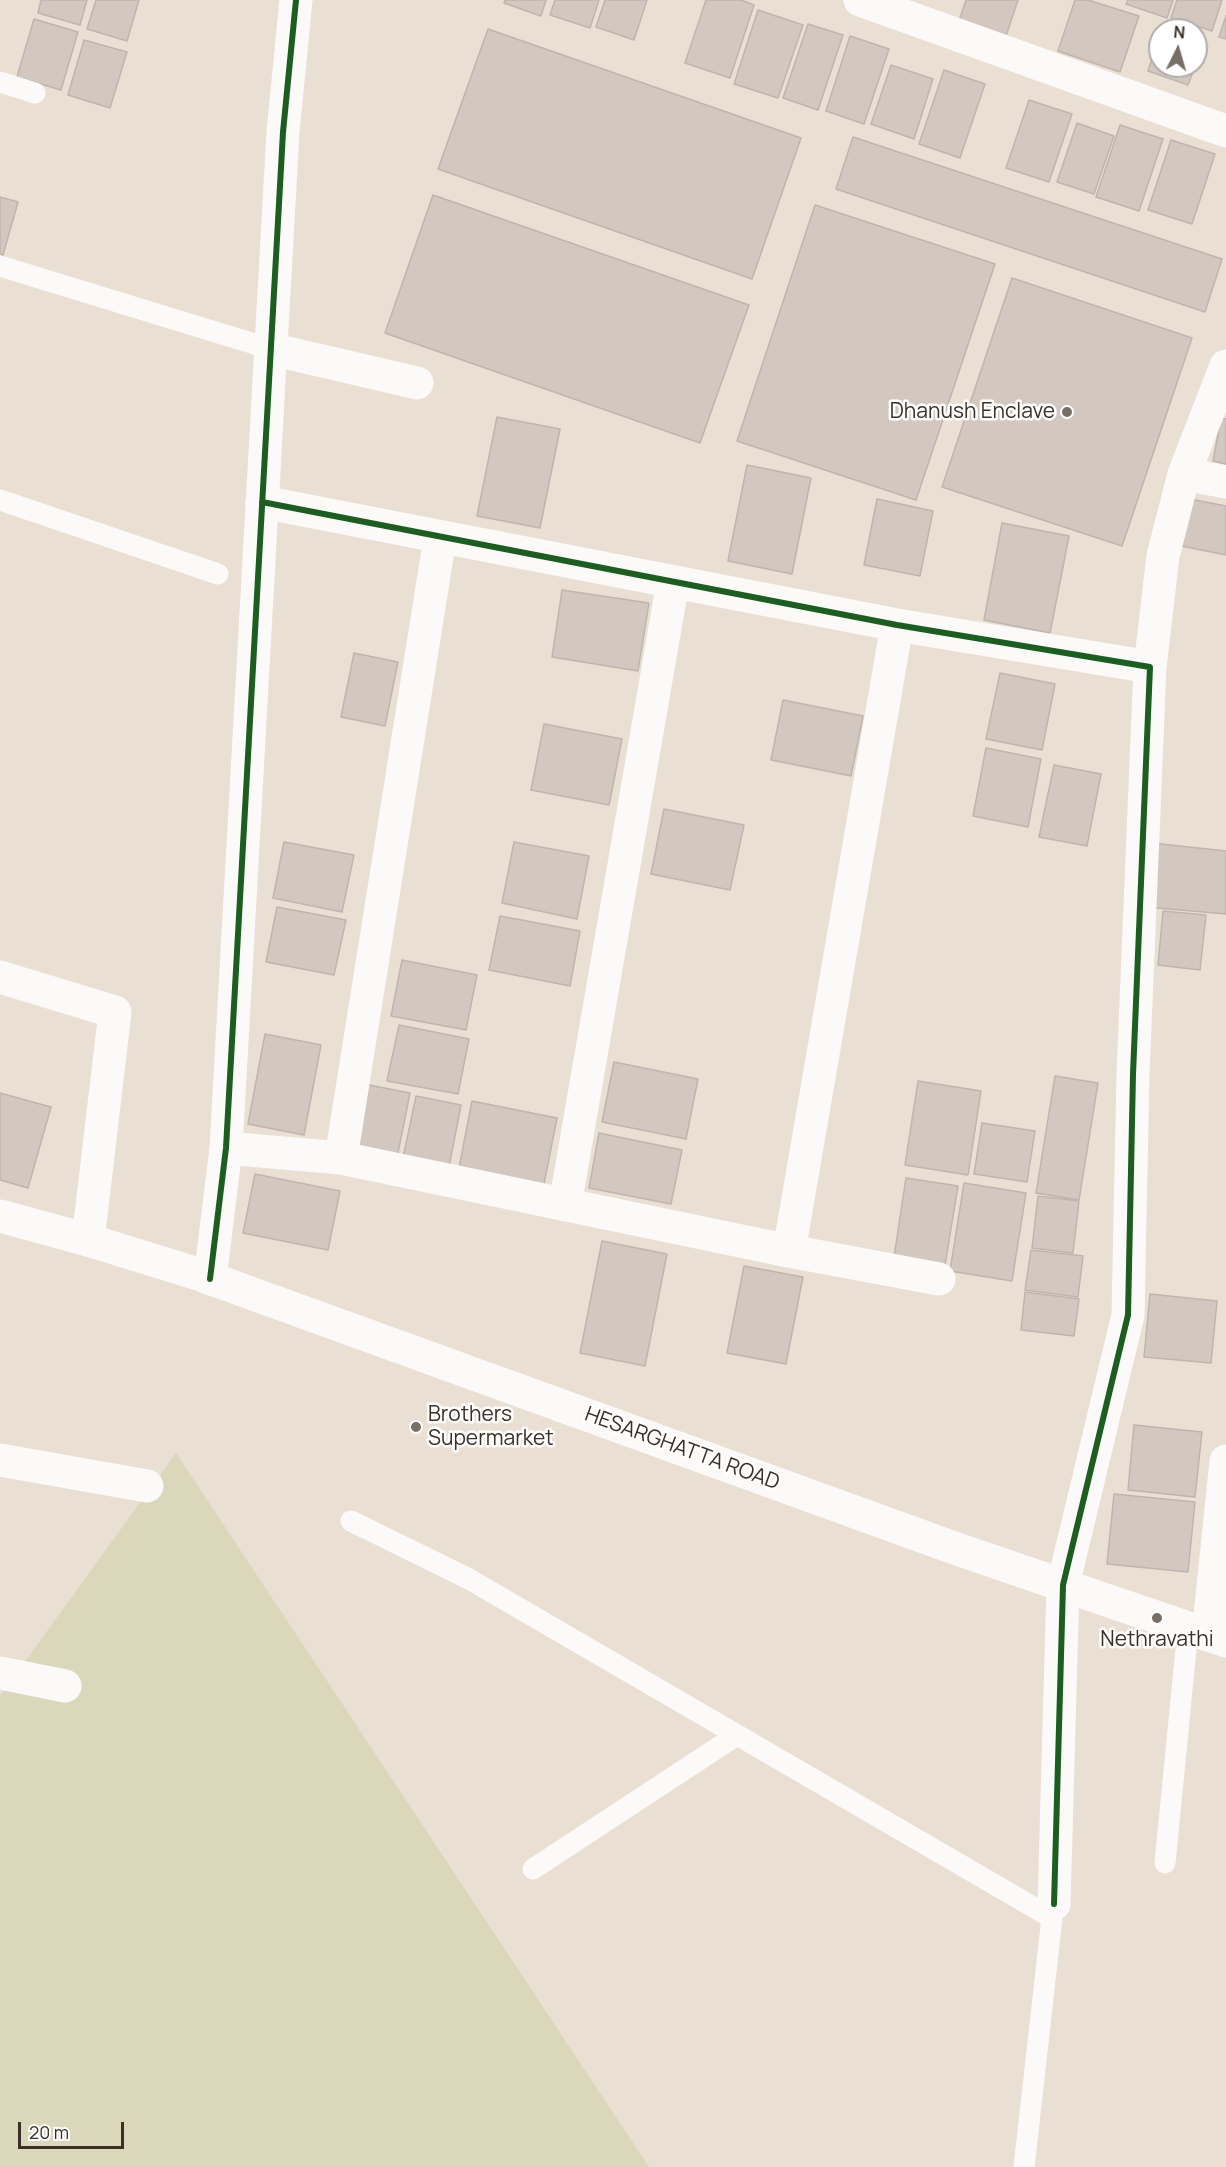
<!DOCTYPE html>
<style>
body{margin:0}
#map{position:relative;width:1226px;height:2167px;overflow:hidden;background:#eadfd3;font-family:Manrope,sans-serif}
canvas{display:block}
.north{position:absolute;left:1148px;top:18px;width:60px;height:60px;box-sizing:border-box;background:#fff;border:2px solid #b0ada9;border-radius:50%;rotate:5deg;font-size:16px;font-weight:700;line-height:24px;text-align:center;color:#393128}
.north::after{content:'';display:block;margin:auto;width:21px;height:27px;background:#776e64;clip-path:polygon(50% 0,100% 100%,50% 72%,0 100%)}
.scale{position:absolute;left:18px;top:2122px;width:106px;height:27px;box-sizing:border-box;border:3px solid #393128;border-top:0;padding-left:8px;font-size:18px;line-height:21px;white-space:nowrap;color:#393128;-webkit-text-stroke:4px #fff;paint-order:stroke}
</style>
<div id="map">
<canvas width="1226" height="2167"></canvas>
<div class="north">N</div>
<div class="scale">20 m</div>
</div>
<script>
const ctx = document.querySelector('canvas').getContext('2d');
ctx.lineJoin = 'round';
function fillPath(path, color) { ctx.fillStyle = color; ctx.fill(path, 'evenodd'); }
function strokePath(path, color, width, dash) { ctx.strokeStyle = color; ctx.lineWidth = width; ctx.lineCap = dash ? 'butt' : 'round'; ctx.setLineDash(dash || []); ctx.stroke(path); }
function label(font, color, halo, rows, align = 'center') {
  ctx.font = font + ' Manrope,sans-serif'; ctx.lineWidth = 5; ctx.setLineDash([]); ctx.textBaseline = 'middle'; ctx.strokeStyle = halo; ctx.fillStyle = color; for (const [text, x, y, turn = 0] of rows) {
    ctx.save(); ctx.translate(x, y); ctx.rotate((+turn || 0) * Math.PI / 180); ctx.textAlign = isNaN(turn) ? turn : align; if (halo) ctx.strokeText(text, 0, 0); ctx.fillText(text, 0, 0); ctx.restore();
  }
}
fillPath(new Path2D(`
 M 176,1453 L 649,2167 L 0,2167 L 0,1696 Z`), '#dad7ba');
const building = new Path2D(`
 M 41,0 L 87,0 L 80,25 L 38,13 Z
 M 96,0 L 139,0 L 127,41 L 87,29 Z
 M 505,0 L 546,0 L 541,16 L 504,3 Z
 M 555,0 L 599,0 L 590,28 L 550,15 Z
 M 605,0 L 647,0 L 634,40 L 596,27 Z
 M 706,0 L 741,0 L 754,5 L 730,78 L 685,63 Z
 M 966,0 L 1018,0 L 1006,36 L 959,21 Z
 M 1075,0 L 1088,0 L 1139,16 L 1120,72 L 1058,51 Z
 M 1128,0 L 1173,0 L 1167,18 L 1126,4 Z
 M 1177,0 L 1222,0 L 1212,31 L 1171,18 Z
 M 758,10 L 803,25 L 778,98 L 734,84 Z
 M 1226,16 L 1226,39 L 1219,37 Z
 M 34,19 L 78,32 L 61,90 L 17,77 Z
 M 808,24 L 843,35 L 818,110 L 783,98 Z
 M 488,29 L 801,138 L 752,279 L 438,169 Z
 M 1160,34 L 1160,66 L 1195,66 L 1188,85 L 1148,71 Z
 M 1196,35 L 1204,37 L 1196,62 Z
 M 850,36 L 889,49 L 864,124 L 826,111 Z
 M 84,40 L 127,52 L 110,108 L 68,95 Z
 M 891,65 L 933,79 L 914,139 L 871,124 Z
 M 944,70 L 985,84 L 960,158 L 919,144 Z
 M 1029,100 L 1072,114 L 1049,182 L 1006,168 Z
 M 1077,123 L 1114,136 L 1094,194 L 1057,182 Z
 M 1120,125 L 1163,139 L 1139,211 L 1096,197 Z
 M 853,137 L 1222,259 L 1205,312 L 836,189 Z
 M 1171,140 L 1215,154 L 1192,224 L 1148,210 Z
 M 433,195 L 749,305 L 700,443 L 385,333 Z
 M 0,197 L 18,202 L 3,255 L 0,254 Z
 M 815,205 L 995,264 L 916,500 L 737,441 Z
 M 1012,278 L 1192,338 L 1122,546 L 942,487 Z
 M 497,417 L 560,429 L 540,528 L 477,516 Z
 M 1221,418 L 1226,419 L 1226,464 L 1213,461 Z
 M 747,465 L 811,478 L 792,574 L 728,561 Z
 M 877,499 L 933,511 L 920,576 L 864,565 Z
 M 1190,499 L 1226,506 L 1226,555 L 1181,546 Z
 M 1002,523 L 1069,536 L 1050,633 L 984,620 Z
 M 562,590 L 649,603 L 638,671 L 552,657 Z
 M 354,653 L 398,662 L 385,726 L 341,717 Z
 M 1000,673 L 1055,684 L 1042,750 L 986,739 Z
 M 783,700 L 863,716 L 851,776 L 771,760 Z
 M 544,724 L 622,739 L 609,805 L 531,790 Z
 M 986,748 L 1041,759 L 1028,827 L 973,816 Z
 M 1054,765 L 1101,774 L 1087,846 L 1039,837 Z
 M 664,809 L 744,825 L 730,890 L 651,874 Z
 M 284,842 L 354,855 L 342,912 L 273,898 Z
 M 514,842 L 589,856 L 577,919 L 502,903 Z
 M 1152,843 L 1226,851 L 1226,914 L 1145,907 Z
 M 277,907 L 346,920 L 334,975 L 266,962 Z
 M 1163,911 L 1206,915 L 1200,970 L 1158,965 Z
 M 500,916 L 580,931 L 570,986 L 489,970 Z
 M 402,960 L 477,975 L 466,1030 L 391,1016 Z
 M 399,1025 L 469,1039 L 458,1094 L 387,1081 Z
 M 265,1034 L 321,1045 L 304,1135 L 248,1124 Z
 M 614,1062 L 698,1079 L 686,1139 L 602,1122 Z
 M 1055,1076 L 1098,1083 L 1079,1200 L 1036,1193 Z
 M 918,1081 L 981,1091 L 968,1175 L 905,1165 Z
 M 364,1084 L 410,1093 L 397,1158 L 352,1150 Z
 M 0,1093 L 51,1107 L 28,1188 L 0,1180 Z
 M 416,1096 L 461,1105 L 449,1167 L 403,1158 Z
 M 472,1101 L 557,1118 L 544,1184 L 459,1168 Z
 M 982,1123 L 1035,1131 L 1027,1182 L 974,1174 Z
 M 599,1133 L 682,1150 L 671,1204 L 589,1188 Z
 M 255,1174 L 340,1191 L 328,1250 L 243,1233 Z
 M 906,1178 L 958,1186 L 945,1265 L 894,1257 Z
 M 964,1183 L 1026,1193 L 1012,1281 L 950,1271 Z
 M 1038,1196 L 1079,1201 L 1073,1253 L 1032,1248 Z
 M 602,1241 L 667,1254 L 645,1366 L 580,1353 Z
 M 1031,1250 L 1083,1256 L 1078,1297 L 1025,1290 Z
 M 744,1266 L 803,1277 L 786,1364 L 727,1353 Z
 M 1025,1292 L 1079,1299 L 1074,1336 L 1021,1330 Z
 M 1150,1294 L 1217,1301 L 1211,1363 L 1144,1357 Z
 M 1134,1425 L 1202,1432 L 1195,1497 L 1128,1490 Z
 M 1114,1494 L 1195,1502 L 1188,1572 L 1107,1564 Z`);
fillPath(building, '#d3c8c0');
strokePath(building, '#bfb5ad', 1.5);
strokePath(new Path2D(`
 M 0,82 L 35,93
 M 0,266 L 271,349
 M 0,500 L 218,574
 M 351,1521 L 469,1579 L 1052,1918 L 1054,1904
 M 1165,1863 L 1188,1629
 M 533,1869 L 737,1735
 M 1024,2167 L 1052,1918`), '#fcfaf8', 21);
strokePath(new Path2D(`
 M 860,0 L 1226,131
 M 271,349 L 417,383
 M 1184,474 L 1226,482
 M 262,502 L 897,625 L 1150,667 L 1133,1074 L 1128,1315 L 1063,1585 L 1054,1904
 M 440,538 L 341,1158 L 789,1251 L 939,1279
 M 1150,667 L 1163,556 L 1184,474 L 1226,366
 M 0,977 L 115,1012 L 88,1240
 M 226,1148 L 341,1158
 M 565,1205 L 673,582
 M 789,1251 L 897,625
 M 0,1460 L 147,1486
 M 1208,1635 L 1226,1461
 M 0,1673 L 65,1686`), '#fcfaf8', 33);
strokePath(new Path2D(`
 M 210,1279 L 226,1148 L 283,132 L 296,0`), '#fcfaf8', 33);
strokePath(new Path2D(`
 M 0,1216 L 88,1240 L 198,1274 L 957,1549 L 1226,1641`), '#fcfaf8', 33);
strokePath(new Path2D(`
 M 262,502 L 897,625 L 1150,667 L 1133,1074 L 1128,1315 L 1063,1585 L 1054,1904
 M 210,1279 L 226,1148 L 283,132 L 296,0`), '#1b5e20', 6);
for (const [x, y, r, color] of [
 [1067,412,6,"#776e64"],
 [416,1427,6,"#776e64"],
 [1157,1618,6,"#776e64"]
]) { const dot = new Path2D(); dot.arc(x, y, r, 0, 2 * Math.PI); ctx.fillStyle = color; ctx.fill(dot); strokePath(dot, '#fff', 2); }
label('21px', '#393128', '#fff', [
 ["Dhanush Enclave",1055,412],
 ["Brothers",428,1415,"left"],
 ["Supermarket",428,1439,"left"],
 ["Nethravathi",1157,1640,"center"]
], 'right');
label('21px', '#393128', '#fff', [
 ["HESARGHATTA ROAD",682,1449,20]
]);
</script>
